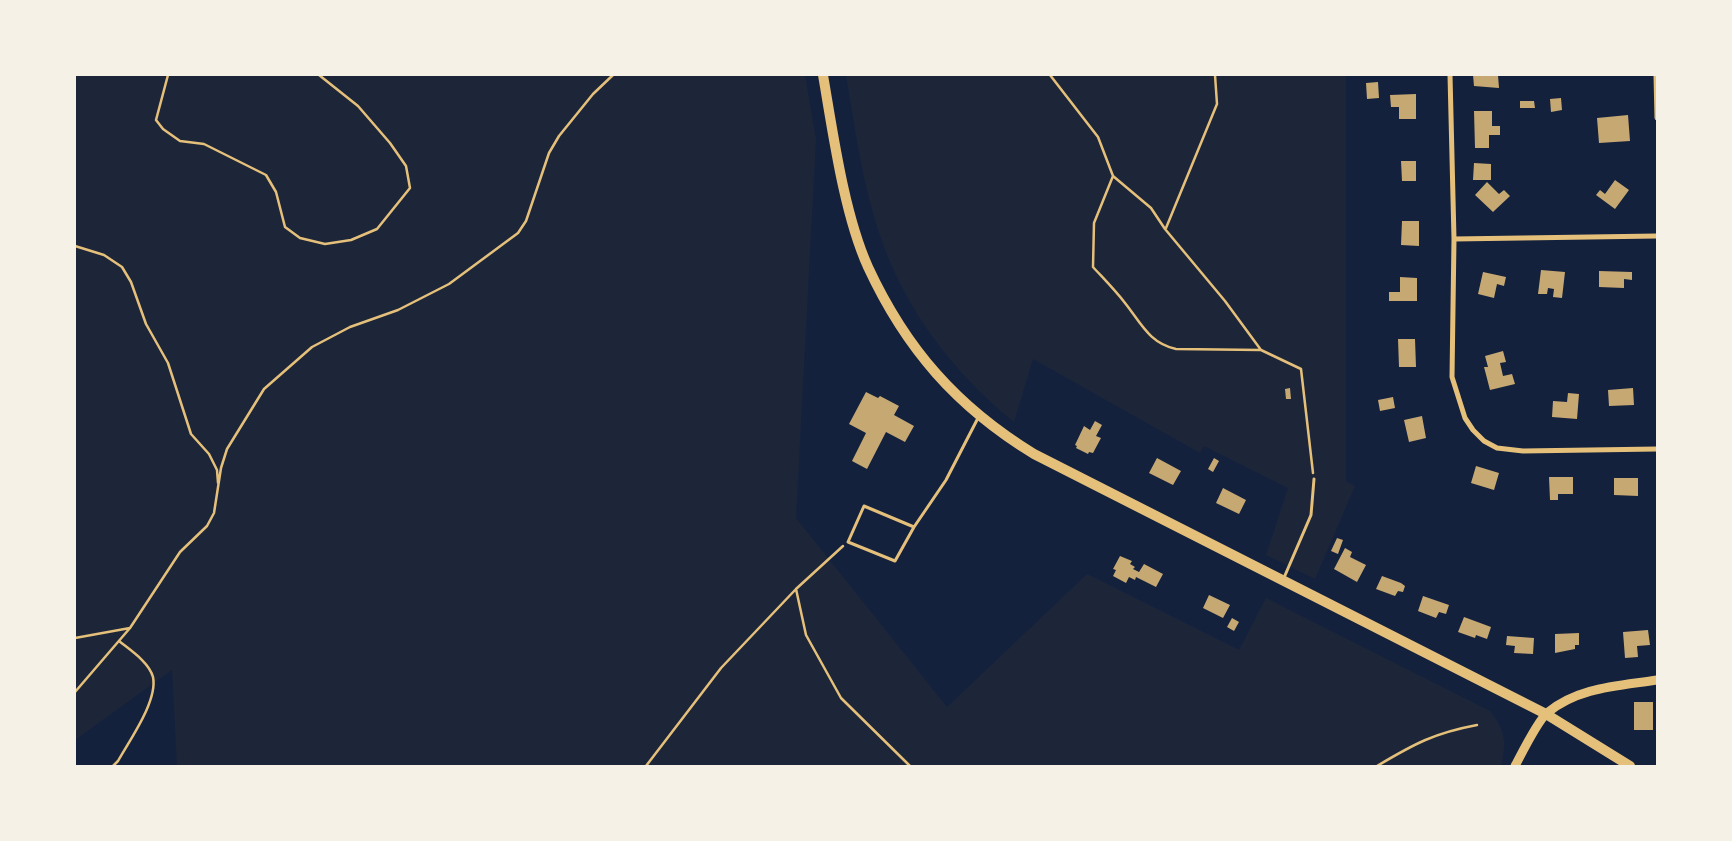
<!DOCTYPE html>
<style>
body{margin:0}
#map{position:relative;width:1732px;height:841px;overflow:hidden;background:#14213d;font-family:Jost,sans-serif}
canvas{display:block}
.frame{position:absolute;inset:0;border:76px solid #f6f1e7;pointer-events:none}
</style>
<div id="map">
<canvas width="1732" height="841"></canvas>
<div class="frame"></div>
</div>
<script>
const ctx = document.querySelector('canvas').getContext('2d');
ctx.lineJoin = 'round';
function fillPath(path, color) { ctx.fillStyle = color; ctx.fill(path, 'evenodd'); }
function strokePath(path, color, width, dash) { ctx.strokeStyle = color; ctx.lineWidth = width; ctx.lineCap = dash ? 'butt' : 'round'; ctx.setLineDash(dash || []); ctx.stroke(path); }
fillPath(new Path2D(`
 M 75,75 L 805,75 L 816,139 L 796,518 L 947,707 L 1087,574 L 1239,650 L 1266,598 L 1490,711 C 1505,730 1507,742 1501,766 L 177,766 L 172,670 L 75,740 Z
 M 846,75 L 1346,75 L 1346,481 L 1355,486 L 1315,579 L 1266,555 L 1288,488 L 1204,446 L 1200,453 L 1033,359 L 1014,422 C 946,367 896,297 873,213 C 860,168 854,121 846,75 Z`), '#1d2539');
fillPath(new Path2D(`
 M 1473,75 L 1498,75 L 1499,88 L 1474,86 Z
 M 1378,82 L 1379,98 L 1367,99 L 1366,83 Z
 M 1416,94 L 1416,119 L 1399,119 L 1399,107 L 1391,107 L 1390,95 Z
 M 1561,98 L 1562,110 L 1551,112 L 1550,99 Z
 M 1520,101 L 1534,101 L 1535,108 L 1520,108 Z
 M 1474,111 L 1492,111 L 1492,126 L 1500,126 L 1500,135 L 1489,135 L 1489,148 L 1475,148 Z
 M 1628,115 L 1630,141 L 1599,143 L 1597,118 Z
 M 1401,161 L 1416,161 L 1416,181 L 1402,181 Z
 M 1474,163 L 1491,164 L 1491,180 L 1473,180 Z
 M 1615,180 L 1629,190 L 1615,209 L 1596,195 L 1600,190 L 1605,194 Z
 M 1487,182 L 1499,194 L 1504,190 L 1510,196 L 1493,212 L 1475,195 Z
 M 1402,221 L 1419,221 L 1419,246 L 1401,245 Z
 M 1541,270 L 1565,272 L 1562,298 L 1553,297 L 1554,289 L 1548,288 L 1547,294 L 1538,294 Z
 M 1599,271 L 1632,272 L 1632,280 L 1624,279 L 1624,288 L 1599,287 Z
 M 1483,272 L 1506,277 L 1504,286 L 1497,284 L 1494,298 L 1478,294 Z
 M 1400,277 L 1417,278 L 1417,301 L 1389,301 L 1389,292 L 1400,292 Z
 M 1398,339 L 1415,339 L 1416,367 L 1399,367 Z
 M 1503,351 L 1506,362 L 1500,363 L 1503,376 L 1512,374 L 1515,384 L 1490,390 L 1484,367 L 1488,367 L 1485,356 Z
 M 1290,388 L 1291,399 L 1286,399 L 1285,389 Z
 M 1633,388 L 1634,405 L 1609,406 L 1608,390 Z
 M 866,392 L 878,398 L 880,396 L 899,406 L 894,415 L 914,426 L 905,442 L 886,432 L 867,469 L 852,461 L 866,433 L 849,424 Z
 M 1568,393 L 1579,394 L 1577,419 L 1552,417 L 1553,401 L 1567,402 Z
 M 1393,397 L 1395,408 L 1380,411 L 1378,400 Z
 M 1422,416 L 1426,438 L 1409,442 L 1404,420 Z
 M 1095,421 L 1102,425 L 1096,436 L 1101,438 L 1093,453 L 1089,452 L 1088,454 L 1076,448 L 1077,446 L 1075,445 L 1084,426 L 1090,430 Z
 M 1157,458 L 1181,471 L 1173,485 L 1149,473 Z
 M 1214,458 L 1219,461 L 1213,472 L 1208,469 Z
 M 1476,466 L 1499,473 L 1494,490 L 1471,483 Z
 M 1549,477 L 1573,477 L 1573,494 L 1558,494 L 1558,500 L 1550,500 Z
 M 1614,478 L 1638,478 L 1638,496 L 1614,495 Z
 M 1223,488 L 1246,500 L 1239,514 L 1216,503 Z
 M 1337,538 L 1343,540 L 1338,554 L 1331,551 Z
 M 1345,548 L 1352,552 L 1350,557 L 1366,565 L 1357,582 L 1334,569 Z
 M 1120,556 L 1132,561 L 1130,564 L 1135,567 L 1133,569 L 1139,572 L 1144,564 L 1163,574 L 1156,587 L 1136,577 L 1135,580 L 1129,577 L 1126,583 L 1113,576 L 1116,570 L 1113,569 Z
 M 1382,576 L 1401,583 L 1405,586 L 1403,592 L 1398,591 L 1395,596 L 1376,589 Z
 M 1209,595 L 1230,605 L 1223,618 L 1203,608 Z
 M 1423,596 L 1449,605 L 1446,614 L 1439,612 L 1436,618 L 1418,611 Z
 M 1464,617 L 1491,627 L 1487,639 L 1476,635 L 1475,638 L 1458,632 Z
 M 1232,618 L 1239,622 L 1234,631 L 1227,627 Z
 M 1648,630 L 1650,645 L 1637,646 L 1638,657 L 1625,658 L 1623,632 Z
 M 1579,633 L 1579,645 L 1575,645 L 1575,649 L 1555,653 L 1555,634 Z
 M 1507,636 L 1534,638 L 1533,654 L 1514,653 L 1515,646 L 1506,645 Z
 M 1634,702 L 1653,702 L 1653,730 L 1634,730 Z`), '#c6a872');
strokePath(new Path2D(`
 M 168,75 L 156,120 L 163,129 L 180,141 L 204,144 L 266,175 L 276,192 L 285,227 L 300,238 L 325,244 L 351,240 L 377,229 L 410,188 L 406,166 L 390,143 L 358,106 L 319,75
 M 1050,75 L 1098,137 L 1113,176 L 1151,208 L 1165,229 L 1225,301 L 1261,350 L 1301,369 L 1313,473
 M 1113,176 L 1094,223 L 1093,267 C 1104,279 1115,290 1125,303 C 1141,323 1149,343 1176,349 L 1260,350
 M 1166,228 L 1217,104 L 1215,75
 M 75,246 L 104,255 L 122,267 L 131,282 L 146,324 L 168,363 L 191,434 L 209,454 L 217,470 L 218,483
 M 796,589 L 806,635 L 841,698 L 910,766
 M 75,638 L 130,628
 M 75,692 L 130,628 L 180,552 L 207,526 L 214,513 L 221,468 L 227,449 L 264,389 L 312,347 L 350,327 L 398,310 L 449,284 L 518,233 L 526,221 L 549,153 L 559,136 L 593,94 L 613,75
 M 113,766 L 118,761 C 129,741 158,701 153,677 C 149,662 130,650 119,641
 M 646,766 L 721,668 L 796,589 L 843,546
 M 1377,766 C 1414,744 1434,733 1477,725`), '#e5c07b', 2.5);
strokePath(new Path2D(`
 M 914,527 L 864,506 L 848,542 L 895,561 L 914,527 L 946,480 L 978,418
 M 1283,580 L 1311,515 L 1314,479`), '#e5c07b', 3);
strokePath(new Path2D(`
 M 1450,75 L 1454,239 L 1452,377 L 1465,418 L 1473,430 L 1484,441 L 1497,448 L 1523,451 L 1657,449
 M 1656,75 L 1657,118
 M 1454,239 L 1657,236`), '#e5c07b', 5);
strokePath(new Path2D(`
 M 1515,766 C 1522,753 1537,722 1547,713 C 1578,687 1619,686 1657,680`), '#e5c07b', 9);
strokePath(new Path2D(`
 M 823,75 C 833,133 844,214 868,267 C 906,349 957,407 1034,454 L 1546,714 L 1630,766`), '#e5c07b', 10);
</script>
